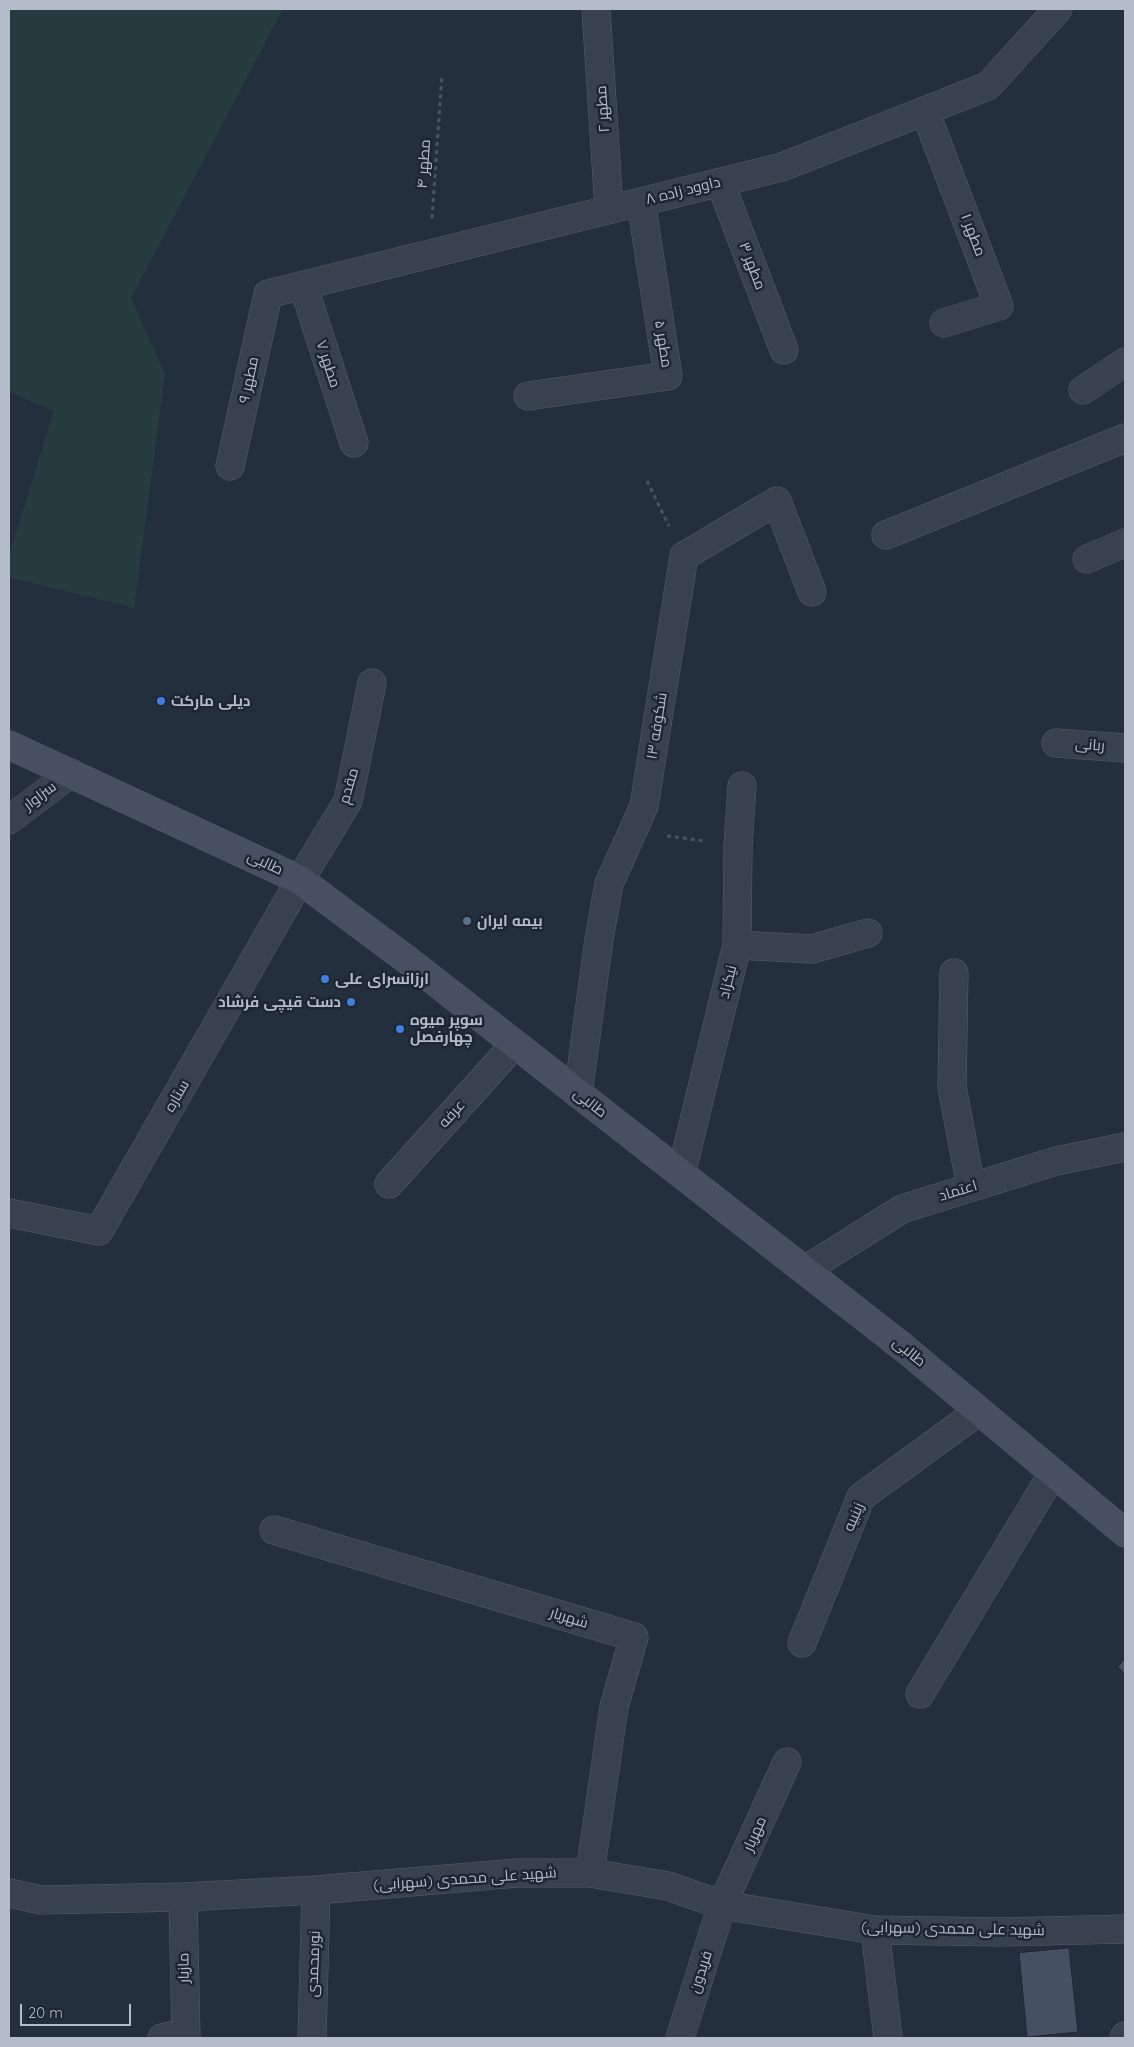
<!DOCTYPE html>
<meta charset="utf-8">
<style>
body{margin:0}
#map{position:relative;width:1134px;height:2047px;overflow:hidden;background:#242f3e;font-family:Quicksand,sans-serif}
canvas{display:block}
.frame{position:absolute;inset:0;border:10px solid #b4bcc9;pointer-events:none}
.scale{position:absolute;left:20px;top:2004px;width:111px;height:22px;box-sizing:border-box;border:2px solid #b4bcc9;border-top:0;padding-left:6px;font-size:15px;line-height:18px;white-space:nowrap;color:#b4bcc9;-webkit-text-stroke:4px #1d2633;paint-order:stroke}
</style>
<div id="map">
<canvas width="1134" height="2047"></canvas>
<div class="frame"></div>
<div class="scale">20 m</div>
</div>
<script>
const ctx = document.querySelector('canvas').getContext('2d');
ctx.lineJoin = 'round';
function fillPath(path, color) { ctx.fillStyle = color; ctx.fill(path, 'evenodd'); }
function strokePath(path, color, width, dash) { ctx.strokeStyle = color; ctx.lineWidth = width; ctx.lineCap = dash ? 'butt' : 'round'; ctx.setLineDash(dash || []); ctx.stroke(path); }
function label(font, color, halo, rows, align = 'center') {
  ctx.font = font + ' Quicksand,Cairo,sans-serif'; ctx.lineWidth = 5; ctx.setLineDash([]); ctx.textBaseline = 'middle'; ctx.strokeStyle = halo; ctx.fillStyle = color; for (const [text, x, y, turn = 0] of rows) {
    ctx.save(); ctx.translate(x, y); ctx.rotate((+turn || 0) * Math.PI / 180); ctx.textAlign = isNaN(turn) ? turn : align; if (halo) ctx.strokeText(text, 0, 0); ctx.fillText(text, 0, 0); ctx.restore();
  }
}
fillPath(new Path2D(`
 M 9,9 L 283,9 L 131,298 L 165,374 L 134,608 L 9,577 L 9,555 L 54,411 L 9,392 Z`), '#263c3f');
const building = new Path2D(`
 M 1125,1659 L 1125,1674 L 1118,1667 Z
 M 1069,1948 L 1078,2032 L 1027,2037 L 1019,1953 Z`);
fillPath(building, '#455162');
strokePath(building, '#1f2835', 1);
const minor = new Path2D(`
 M 596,9 L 609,209
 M 925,111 L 999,306 L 944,323
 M 720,182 L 784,350
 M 303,285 L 354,443
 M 1083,390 L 1125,362
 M 528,396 L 668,376 L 641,202
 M 230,466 L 268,294 L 782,167 L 988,86 L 1058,9
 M 886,535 L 1125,438
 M 1087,559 L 1125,543
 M 1056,743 L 1125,748
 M 9,820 L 71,773
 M 737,945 L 812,949 L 868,933
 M 954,973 L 952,1087 L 971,1187
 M 578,1094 L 599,939 L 609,884 L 644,806 L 684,556 L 777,501 L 812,592
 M 681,1174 L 737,945 L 738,846 L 742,786
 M 389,1184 L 515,1044
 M 9,1213 L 99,1231 L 300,880 L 348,801 L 372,683
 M 805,1270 L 902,1209 L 1056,1161 L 1125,1147
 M 274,1530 L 634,1637 L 614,1707 L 590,1873
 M 802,1643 L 861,1497 L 979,1411
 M 920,1694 L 1053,1473
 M 9,1893 L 41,1900 L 183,1897 L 316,1890 L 517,1873 L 590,1873 L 668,1886 L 722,1905 L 875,1930 L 1002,1932 L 1125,1929
 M 183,1897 L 186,2038
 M 875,1930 L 888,2038
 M 162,2038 L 185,2033
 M 312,2038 L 316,1890
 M 680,2038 L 722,1905 L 787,1762
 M 1124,2038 L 1125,2036`);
const secondary = new Path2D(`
 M 9,745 L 300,880 L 410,962 L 904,1348 L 1125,1533`);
strokePath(minor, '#565f6c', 29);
strokePath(secondary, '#565f6c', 29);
strokePath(new Path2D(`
 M 432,218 L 442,75
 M 647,481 L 669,526
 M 667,836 L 705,841`), '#44595c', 3, [4, 4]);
strokePath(minor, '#38414e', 28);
strokePath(secondary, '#465061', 28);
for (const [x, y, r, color] of [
 [161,701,5,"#3f7fe0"],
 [467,921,5,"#5c6f8a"],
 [325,979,5,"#3f7fe0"],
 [351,1002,5,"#3f7fe0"],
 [400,1029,5,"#3f7fe0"]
]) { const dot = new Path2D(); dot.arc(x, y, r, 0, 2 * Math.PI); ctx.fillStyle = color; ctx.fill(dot); strokePath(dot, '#1d2633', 2); }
label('15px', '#b4bcc9', '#1d2633', [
 ["مطهر ۲",603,109,-94],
 ["مطهر ۴",424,164,-86],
 ["داوود زاده ۸",683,191,-14],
 ["مطهر ۱",973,235,69],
 ["مطهر ۳",752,266,69],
 ["مطهر ۵",663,344,81],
 ["مطهر ۷",328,364,72],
 ["مطهر ۹",249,380,-78],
 ["شکوفه ۱۳",657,726,-81],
 ["ربانی",1090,745,5],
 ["مقدم",349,786,-74],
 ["سزاوار",40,796,-37],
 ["طالبی",265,863,25],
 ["نیکزاد",728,982,-76],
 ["ستاره",177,1096,-60],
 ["طالبی",590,1103,38],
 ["عرفه",452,1114,-48],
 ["اعتماد",958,1191,-17],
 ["طالبی",909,1352,39],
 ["زینبیه",854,1517,-67],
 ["شهریار",569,1618,17],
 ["مهریار",755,1834,-66],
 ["شهید علی محمدی (سهرابی)",465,1879,-4],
 ["شهید علی محمدی (سهرابی)",953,1929,1],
 ["نورمحمدی",314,1964,-88],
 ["مازیار",184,1968,-91],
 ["فریدون",701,1972,-72]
]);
label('bold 15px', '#b4bcc9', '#1d2633', [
 ["دیلی مارکت",171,701],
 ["بیمه ایران",477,921],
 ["ارزانسرای علی",335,979],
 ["دست قیچی فرشاد",341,1002,"right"],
 ["سوپر میوه",410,1020],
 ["چهارفصل",410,1037]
], 'left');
</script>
